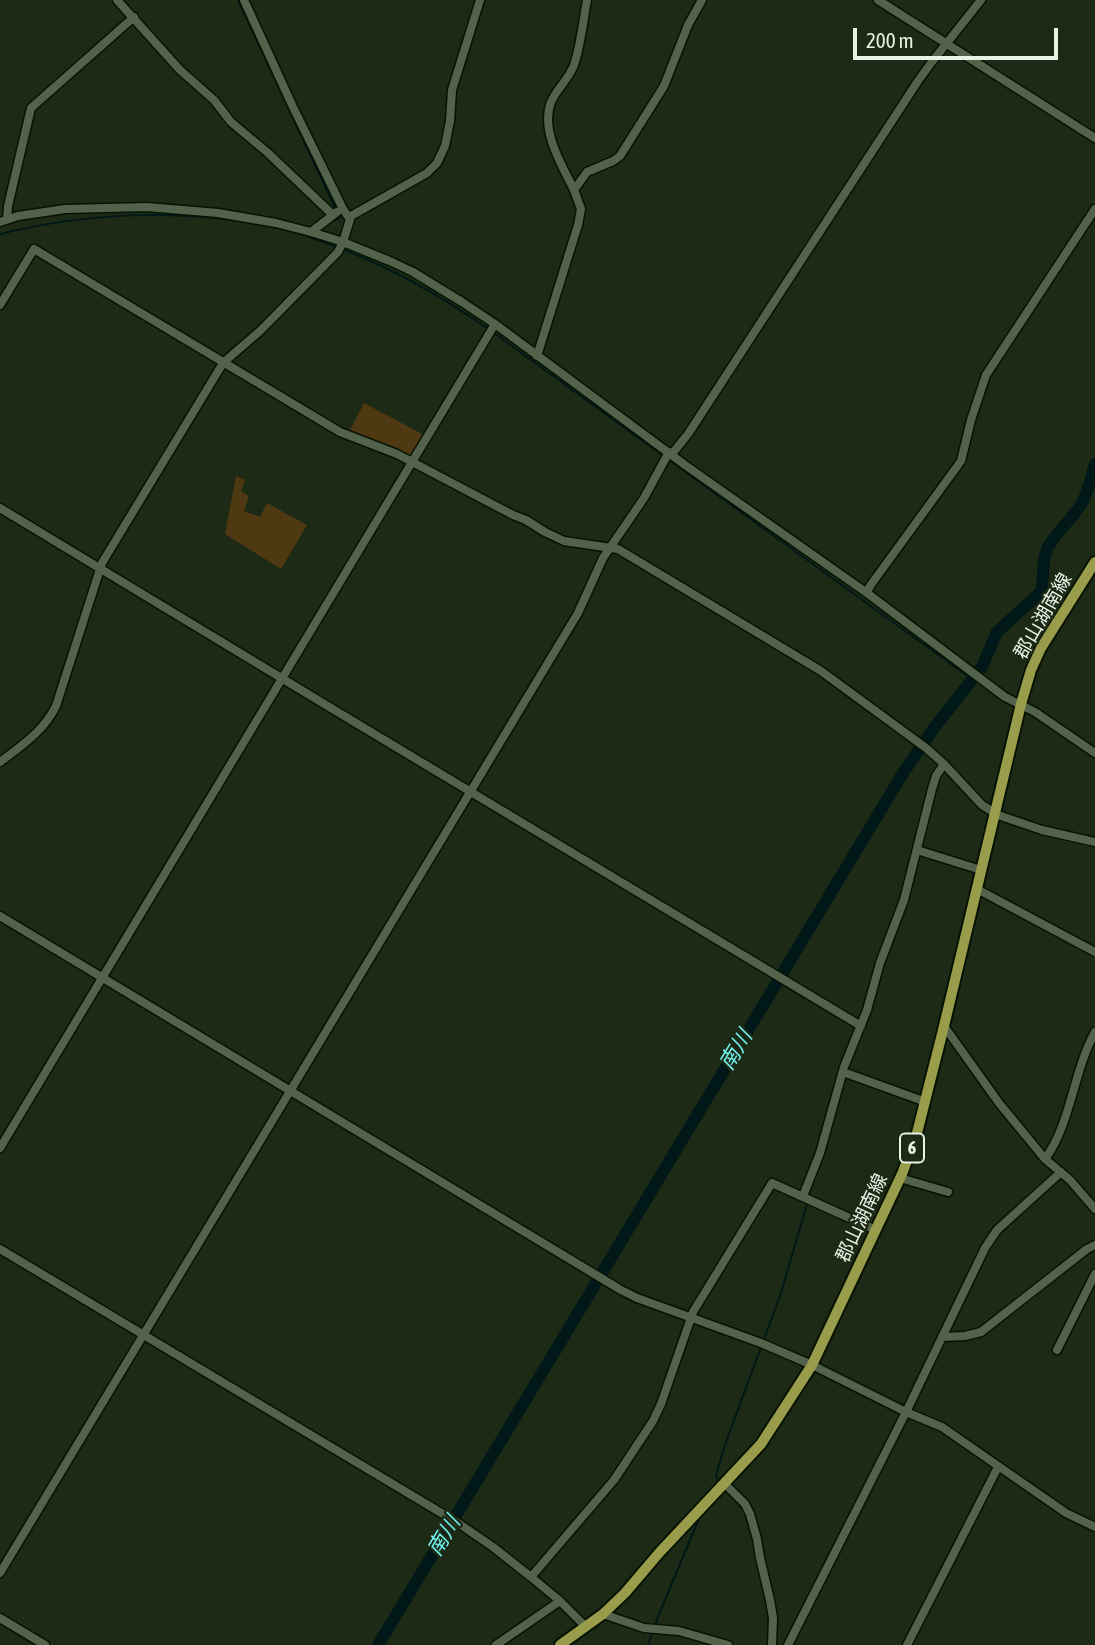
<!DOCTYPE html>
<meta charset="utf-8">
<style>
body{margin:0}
#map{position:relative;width:1095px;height:1645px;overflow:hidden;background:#1d2a16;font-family:"Asap Condensed",sans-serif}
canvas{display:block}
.scale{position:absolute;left:853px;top:28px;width:205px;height:32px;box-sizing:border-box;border:4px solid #e9f2e5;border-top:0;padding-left:9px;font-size:21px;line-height:24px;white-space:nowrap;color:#e9f2e5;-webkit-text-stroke:5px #1d2a16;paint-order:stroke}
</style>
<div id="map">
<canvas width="1095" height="1645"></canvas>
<div class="scale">200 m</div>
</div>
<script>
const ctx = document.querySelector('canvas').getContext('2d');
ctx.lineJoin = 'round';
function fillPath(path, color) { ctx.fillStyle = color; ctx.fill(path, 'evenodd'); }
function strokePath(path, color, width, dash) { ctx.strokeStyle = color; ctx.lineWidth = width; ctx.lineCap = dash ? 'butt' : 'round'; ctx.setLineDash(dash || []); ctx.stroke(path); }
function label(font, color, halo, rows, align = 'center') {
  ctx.font = font + ' "Asap Condensed","Noto Sans JP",sans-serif'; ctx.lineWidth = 5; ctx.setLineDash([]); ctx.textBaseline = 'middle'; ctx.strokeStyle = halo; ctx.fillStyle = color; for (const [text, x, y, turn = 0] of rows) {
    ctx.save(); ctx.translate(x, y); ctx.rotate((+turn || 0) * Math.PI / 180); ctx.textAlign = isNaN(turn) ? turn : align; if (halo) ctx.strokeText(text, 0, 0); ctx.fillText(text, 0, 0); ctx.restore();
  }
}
fillPath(new Path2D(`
 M 364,403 L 424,435 L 411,456 L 349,432 Z
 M 236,476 L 245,480 L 241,491 L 249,496 L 244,511 L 260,517 L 267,503 L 307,525 L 281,569 L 225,534 Z`), '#4f3912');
strokePath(new Path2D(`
 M 238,0 L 336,210
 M 325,226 L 340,217 L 339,215
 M 0,234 C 93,211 192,208 286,230 C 303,234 320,241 336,247
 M 342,249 C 394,269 441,296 487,328
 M 494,333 L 662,455
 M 669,460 L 973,680
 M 778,982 L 855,1027
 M 847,1071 L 851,1060
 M 841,1091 L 846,1077
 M 809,1195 L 817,1170
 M 763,1342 L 781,1293 L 807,1204
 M 715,1486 L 718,1481 L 716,1475 L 726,1442 L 761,1347
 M 655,1624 L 700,1516
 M 648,1645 L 652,1633`), '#001818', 2);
strokePath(new Path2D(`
 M 378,1645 L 903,773 L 934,728 L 982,667 L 997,632 L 1041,592 C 1045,578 1041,563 1047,549 C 1055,533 1071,520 1080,506 C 1088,494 1091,478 1095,464`), '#001818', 12);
const minor = new Path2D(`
 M 117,0 L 180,70 L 214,100 L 231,122 L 268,153 L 333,215
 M 244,0 L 293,107 L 343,209 L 349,218
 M 878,0 L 1095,138
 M 574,190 C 562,165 540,131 551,102 C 557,88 569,79 574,65 C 581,44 583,21 587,0
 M 7,219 L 8,206 L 31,108 L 134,17
 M 0,222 L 18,216 L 65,209 L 147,207 L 218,213 L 276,223 L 311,232 L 343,242 L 392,262 L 413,272 L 462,302 L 495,324 L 685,465 L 867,593 L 1005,697 L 1035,712 L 1095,753
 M 311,232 L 337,212
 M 0,305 L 34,249 L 340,432 L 397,454 L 513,515 L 526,520 L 545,532 L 564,541 L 618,549 L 821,671 L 926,748 L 944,764 L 982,805 L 998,815 L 1042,830 L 1095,842
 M 537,356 L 578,225 L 581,209 L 574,190 L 587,172 L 613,161 L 620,156 L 664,86 L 688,25 L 702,0
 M 672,454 L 688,434 L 918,81 L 931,63 L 981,0
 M 0,508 L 331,708 L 861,1026
 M 867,593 L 870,586 L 961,461 L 971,420 L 986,375 L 1095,209
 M 0,762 C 21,746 44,731 56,706 L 102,563 L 220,368 L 224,362 L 260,331 L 338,252 L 343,242 L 351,216 L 427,173 L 437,163 L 445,146 L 450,121 L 452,90 L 480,0
 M 917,850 L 981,870
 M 977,889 L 1095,952
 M 0,916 L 621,1290 L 637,1298 L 761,1343 L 812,1365 L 906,1412 L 788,1645
 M 944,1026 L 999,1103 L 1045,1159 L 1070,1180 L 1095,1209
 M 843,1072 L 926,1102
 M 0,1148 L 495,324
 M 1045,1159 C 1071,1124 1073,1072 1095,1032
 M 1061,1172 L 997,1230 L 985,1248 L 906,1412 L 942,1427 L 1066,1513 L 1095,1527
 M 900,1178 L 948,1192
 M 803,1196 L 820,1153 L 844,1067 L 867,1010 L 880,963 L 904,900 L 932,789 L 936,776 L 944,764
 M 0,1249 L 458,1523 L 493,1547 L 531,1577
 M 942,1337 L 965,1336 L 981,1332 L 1087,1249 L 1095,1245
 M 1057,1350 L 1095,1274
 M 724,1483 L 745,1504 L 750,1514 L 757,1539 L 760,1558 L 770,1600 L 773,1618 L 772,1645
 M 0,1573 L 578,613 L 603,558 L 644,498 L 669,452
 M 603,1614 L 644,1628 L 679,1631 L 728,1645
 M 0,1618 L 45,1645
 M 586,1627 L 560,1601 L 531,1577 L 614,1480 L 653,1421 L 661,1404 L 693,1312 L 772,1183 L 876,1230
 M 496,1645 L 560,1601
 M 907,1645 L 998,1467`);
const major = new Path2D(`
 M 560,1645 L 603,1614 L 625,1593 L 659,1553 L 761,1444 L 812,1365 L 902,1174 L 916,1137 L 944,1026 L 1021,704 L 1031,670 L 1041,648 L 1095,562`);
strokePath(minor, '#071302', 11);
strokePath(major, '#071302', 14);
strokePath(minor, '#52624b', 8);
strokePath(major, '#999c4a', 10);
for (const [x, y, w] of [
 [912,1148,24]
]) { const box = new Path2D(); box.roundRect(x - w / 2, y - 14.5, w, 29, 5); ctx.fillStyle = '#1d2a16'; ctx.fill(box); strokePath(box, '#e9f2e5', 2); }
label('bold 18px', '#e9f2e5', null, [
 ["6",912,1148]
]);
label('19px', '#e9f2e5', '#1d2a16', [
 ["郡山湖南線",1043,616,-60],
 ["郡山湖南線",862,1218,-65]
]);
label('italic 21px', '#70f4f1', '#1d2a16', [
 ["南川",736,1050,-59],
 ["南川",444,1536,-59]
]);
</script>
